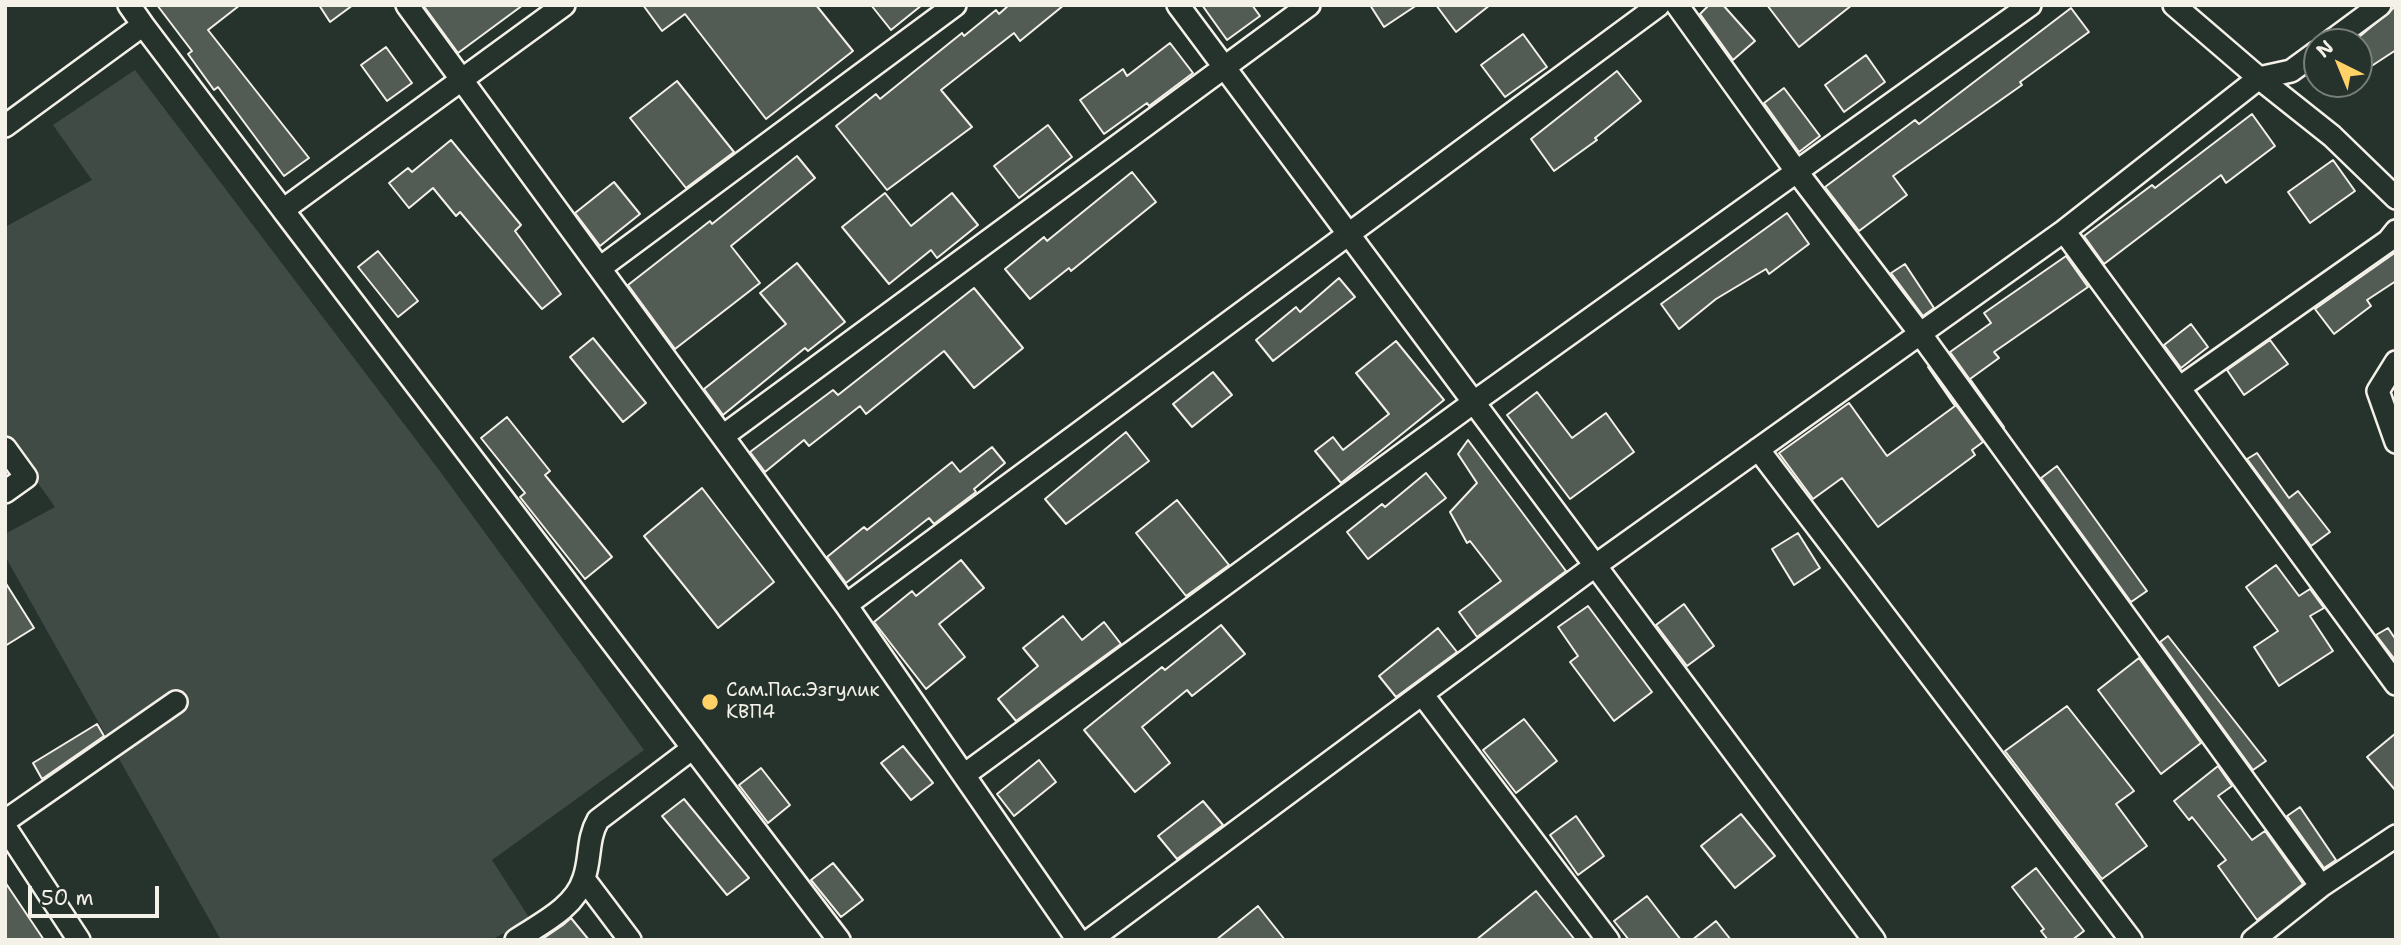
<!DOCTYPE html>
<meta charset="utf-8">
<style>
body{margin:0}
#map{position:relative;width:2401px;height:945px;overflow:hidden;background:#26332d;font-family:"Shantell Sans",sans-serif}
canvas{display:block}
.frame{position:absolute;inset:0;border:7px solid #f4f1e8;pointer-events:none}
.north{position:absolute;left:2303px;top:28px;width:70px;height:70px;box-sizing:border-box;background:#26332d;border:2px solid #787f78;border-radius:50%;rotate:317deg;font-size:19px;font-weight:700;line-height:28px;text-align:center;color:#f4f1e8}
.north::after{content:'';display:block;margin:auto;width:24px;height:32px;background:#ffd166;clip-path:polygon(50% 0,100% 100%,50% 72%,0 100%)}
.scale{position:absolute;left:28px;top:886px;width:131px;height:32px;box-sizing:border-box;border:4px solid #f4f1e8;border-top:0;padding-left:9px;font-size:21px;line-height:24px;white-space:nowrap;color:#f4f1e8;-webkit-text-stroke:5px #26332d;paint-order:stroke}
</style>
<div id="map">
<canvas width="2401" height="945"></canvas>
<div class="frame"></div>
<div class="north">N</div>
<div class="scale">50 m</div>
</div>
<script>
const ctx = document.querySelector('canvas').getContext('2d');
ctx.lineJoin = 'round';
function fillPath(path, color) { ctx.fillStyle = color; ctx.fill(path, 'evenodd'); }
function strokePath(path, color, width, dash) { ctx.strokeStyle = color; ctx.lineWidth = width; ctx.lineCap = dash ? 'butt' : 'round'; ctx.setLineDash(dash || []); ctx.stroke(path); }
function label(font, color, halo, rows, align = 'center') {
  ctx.font = font + ' "Shantell Sans",sans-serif'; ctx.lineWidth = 5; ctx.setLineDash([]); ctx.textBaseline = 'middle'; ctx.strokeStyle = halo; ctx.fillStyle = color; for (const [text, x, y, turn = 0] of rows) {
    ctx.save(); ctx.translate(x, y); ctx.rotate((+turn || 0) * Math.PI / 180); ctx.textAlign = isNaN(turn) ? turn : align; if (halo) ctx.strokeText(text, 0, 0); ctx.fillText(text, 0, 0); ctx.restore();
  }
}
fillPath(new Path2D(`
 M 135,70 L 439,470 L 644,750 L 492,860 L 530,919 L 491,940 L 221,940 L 5,556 L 5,534 L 55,507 L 5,437 L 5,227 L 92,180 L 53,125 Z`), '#414b45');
const building = new Path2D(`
 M 157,5 L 240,5 L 208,30 L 309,158 L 284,176 L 218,87 L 214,90 L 188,54 L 192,51 Z
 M 319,5 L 353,5 L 330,22 Z
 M 423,5 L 523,5 L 458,53 Z
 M 643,5 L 816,5 L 853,51 L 766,119 L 685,14 L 662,31 Z
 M 871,5 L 922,5 L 891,30 Z
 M 1009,5 L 1064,5 L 1020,41 L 1014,33 L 941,90 L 972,127 L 887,190 L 836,126 L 876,94 L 880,99 L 962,33 L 964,36 L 996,10 L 999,14 Z
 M 1202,5 L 1252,5 L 1260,16 L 1227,40 Z
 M 1370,5 L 1417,5 L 1384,27 Z
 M 1436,5 L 1490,5 L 1456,32 Z
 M 1709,5 L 1723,5 L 1755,41 L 1733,60 L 1700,14 Z
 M 1767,5 L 1852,5 L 1799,47 Z
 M 2396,6 L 2396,50 L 2370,67 L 2359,51 L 2359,37 Z
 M 2071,8 L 2089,32 L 2020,82 L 2022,85 L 1893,176 L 1907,195 L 1859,231 L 1825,187 L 1915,120 L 1919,124 Z
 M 1523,34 L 1547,67 L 1505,97 L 1481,65 Z
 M 1170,43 L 1193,73 L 1149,106 L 1147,103 L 1104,134 L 1080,100 L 1123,69 L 1127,76 Z
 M 386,47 L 412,83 L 387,101 L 361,65 Z
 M 1866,55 L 1885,82 L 1844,112 L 1825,85 Z
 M 1617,71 L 1641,101 L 1595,138 L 1597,140 L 1554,171 L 1531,139 Z
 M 677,81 L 734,152 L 686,188 L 630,118 Z
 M 1784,88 L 1820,136 L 1799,152 L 1764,103 Z
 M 2252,114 L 2275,146 L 2226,183 L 2221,175 L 2104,264 L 2084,236 L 2152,185 L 2155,188 Z
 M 1048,125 L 1072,157 L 1019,198 L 994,166 Z
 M 451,140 L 521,225 L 515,231 L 561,294 L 542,309 L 460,212 L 456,216 L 433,188 L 409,208 L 389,183 L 408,168 L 412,172 Z
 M 797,156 L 815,178 L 731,246 L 760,283 L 675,349 L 628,285 L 710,221 L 712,224 Z
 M 2333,160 L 2355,191 L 2310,223 L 2288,192 Z
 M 1132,172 L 1156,202 L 1071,271 L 1069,268 L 1030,299 L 1005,269 L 1044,237 L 1047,241 Z
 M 614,182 L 640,214 L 600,246 L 575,213 Z
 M 885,193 L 911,226 L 952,193 L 978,225 L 937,258 L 931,250 L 889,284 L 842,227 Z
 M 1787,213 L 1809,244 L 1769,274 L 1766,269 L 1716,299 L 1679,329 L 1661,304 Z
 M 378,251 L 418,301 L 398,317 L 358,267 Z
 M 2396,252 L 2396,281 L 2367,300 L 2371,306 L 2334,334 L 2315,309 Z
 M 2066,256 L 2088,287 L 1994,352 L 1999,358 L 1970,379 L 2004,427 L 1950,352 L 1991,323 L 1984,313 Z
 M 797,263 L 845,322 L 808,351 L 805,348 L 723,415 L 704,389 L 786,324 L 760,293 Z
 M 1905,264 L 1934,308 L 1923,316 L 1891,273 Z
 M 1339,278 L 1355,297 L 1273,361 L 1256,340 L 1296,307 L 1300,312 Z
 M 974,288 L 1023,348 L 974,388 L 944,351 L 866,414 L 860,406 L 809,446 L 804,440 L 765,472 L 750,452 L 833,390 L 838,395 Z
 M 2191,324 L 2208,347 L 2181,368 L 2164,345 Z
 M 593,338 L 646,403 L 623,422 L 570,357 Z
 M 2270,340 L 2288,364 L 2244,395 L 2227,370 Z
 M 1396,341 L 1444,400 L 1341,483 L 1315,451 L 1333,437 L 1343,450 L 1389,414 L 1356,373 Z
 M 1928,367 L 1983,442 L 1972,450 L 1975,455 L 1878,527 L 1842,478 L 1813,499 L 1779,453 L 1849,403 L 1887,456 L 1955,406 Z
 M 1213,372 L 1232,395 L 1192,427 L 1173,404 Z
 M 1537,392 L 1572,438 L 1606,413 L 1634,452 L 1570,499 L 1507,415 Z
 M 507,417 L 550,471 L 545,475 L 612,557 L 585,579 L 520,497 L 525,493 L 481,438 Z
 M 1126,432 L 1149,461 L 1066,524 L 1045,499 Z
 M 1468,440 L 1566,571 L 1477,637 L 1459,612 L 1501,581 L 1470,541 L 1467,543 L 1450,512 L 1477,483 L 1458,454 Z
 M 992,447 L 1005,463 L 974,489 L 976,492 L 934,524 L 929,518 L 846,583 L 827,557 L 864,527 L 867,530 L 952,462 L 960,472 Z
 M 2257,453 L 2289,498 L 2298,491 L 2330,532 L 2311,546 L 2247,459 Z
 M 2057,466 L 2147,591 L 2131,602 L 2041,478 Z
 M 1426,473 L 1446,498 L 1368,559 L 1347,532 L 1382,504 L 1385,507 Z
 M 702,488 L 774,582 L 718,628 L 644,536 Z
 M 1177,500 L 1229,565 L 1186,596 L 1136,533 Z
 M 1798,533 L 1820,568 L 1794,585 L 1772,549 Z
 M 961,560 L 984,588 L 939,624 L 965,657 L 926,689 L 874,622 L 912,591 L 916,596 Z
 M 2276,565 L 2299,596 L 2310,589 L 2324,608 L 2310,616 L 2333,651 L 2279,686 L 2254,647 L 2278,631 L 2246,587 Z
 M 5,582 L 34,628 L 5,646 Z
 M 1684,604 L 1714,646 L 1687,666 L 1656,625 Z
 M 1588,606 L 1652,692 L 1614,721 L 1570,662 L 1578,656 L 1558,627 Z
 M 1063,616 L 1082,640 L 1104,622 L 1121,644 L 1016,721 L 998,699 L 1038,666 L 1023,648 Z
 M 1221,625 L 1245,654 L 1192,696 L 1187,690 L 1142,727 L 1170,763 L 1135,792 L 1084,730 L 1162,667 L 1165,670 Z
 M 1438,628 L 1457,652 L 1396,697 L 1379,676 Z
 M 2388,628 L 2396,640 L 2396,661 L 2376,635 Z
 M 2168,636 L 2266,761 L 2253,770 L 2160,642 Z
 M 2139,658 L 2201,743 L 2161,774 L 2098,690 Z
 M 2067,706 L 2134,791 L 2116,804 L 2147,846 L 2102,879 L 2005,751 Z
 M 1524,719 L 1557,761 L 1516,793 L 1483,750 Z
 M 97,724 L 104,736 L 42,779 L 33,763 Z
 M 2396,733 L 2396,791 L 2367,757 Z
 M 903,746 L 933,783 L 911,800 L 881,763 Z
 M 1039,760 L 1056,782 L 1014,816 L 997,794 Z
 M 2218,766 L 2232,786 L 2218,796 L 2252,840 L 2265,831 L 2303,884 L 2257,920 L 2218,866 L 2226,860 L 2192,817 L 2189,820 L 2174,801 Z
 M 761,768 L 790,805 L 768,823 L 739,785 Z
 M 684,799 L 749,878 L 727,895 L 662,816 Z
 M 1203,801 L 1223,825 L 1177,859 L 1158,836 Z
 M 2300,807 L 2336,860 L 2324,868 L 2287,816 Z
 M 1741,814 L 1775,856 L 1735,888 L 1701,846 Z
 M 1576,816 L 1604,856 L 1578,875 L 1550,835 Z
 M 833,863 L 863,900 L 841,917 L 811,880 Z
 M 2036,868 L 2084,931 L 2072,940 L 2048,940 L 2041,931 L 2044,929 L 2012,887 Z
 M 5,882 L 44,940 L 5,940 Z
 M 1536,891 L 1575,940 L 1476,940 Z
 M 1647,896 L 1681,940 L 1629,940 L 1614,921 Z
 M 1258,906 L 1285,940 L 1216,940 Z
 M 571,918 L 589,940 L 541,940 L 563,925 Z
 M 1716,921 L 1731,940 L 1692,940 Z`);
fillPath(building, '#525c55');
strokePath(building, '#f4f1e8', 2);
const minor = new Path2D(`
 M 129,5 L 143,25
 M 407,5 L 846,605 L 1078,940
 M 564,5 L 283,210 L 839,940
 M 1178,5 L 1874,940
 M 1677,5 L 1797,172 L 1919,332 L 2321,886
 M 2174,5 L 2259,78 L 2332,136 L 2396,198
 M 2330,42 L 2380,5
 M 5,126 L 143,25 L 283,210
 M 2064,231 L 2396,684
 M 600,268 L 955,5
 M 2396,362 L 2378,391 L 2396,442
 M 2179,388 L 2388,241 L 2396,231
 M 723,436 L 1309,5
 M 5,448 L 26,477 L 5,492
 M 1758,449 L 2131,940
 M 846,605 L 1659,5
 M 1422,694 L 1608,940
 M 964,775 L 1474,402 L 2030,5
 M 5,821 L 176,702
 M 5,827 L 79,940
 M 584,879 L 630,940
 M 516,940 C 540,924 575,908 584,878 C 591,858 587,839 598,820 L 693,748
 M 1090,940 L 1596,565 L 2064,231 L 2259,78 L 2291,71 L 2317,52
 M 2253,940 L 2321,886 L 2396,836`);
strokePath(minor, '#f4f1e8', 26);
strokePath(minor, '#26332d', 21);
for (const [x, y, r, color] of [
 [710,702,9,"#ffd166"]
]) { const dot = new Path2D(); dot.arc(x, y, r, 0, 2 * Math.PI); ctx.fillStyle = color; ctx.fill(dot); strokePath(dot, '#26332d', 2.5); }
label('19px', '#f4f1e8', '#26332d', [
 ["Сам.Пас.Эзгулик",726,691],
 ["КВП4",726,713]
], 'left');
</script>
